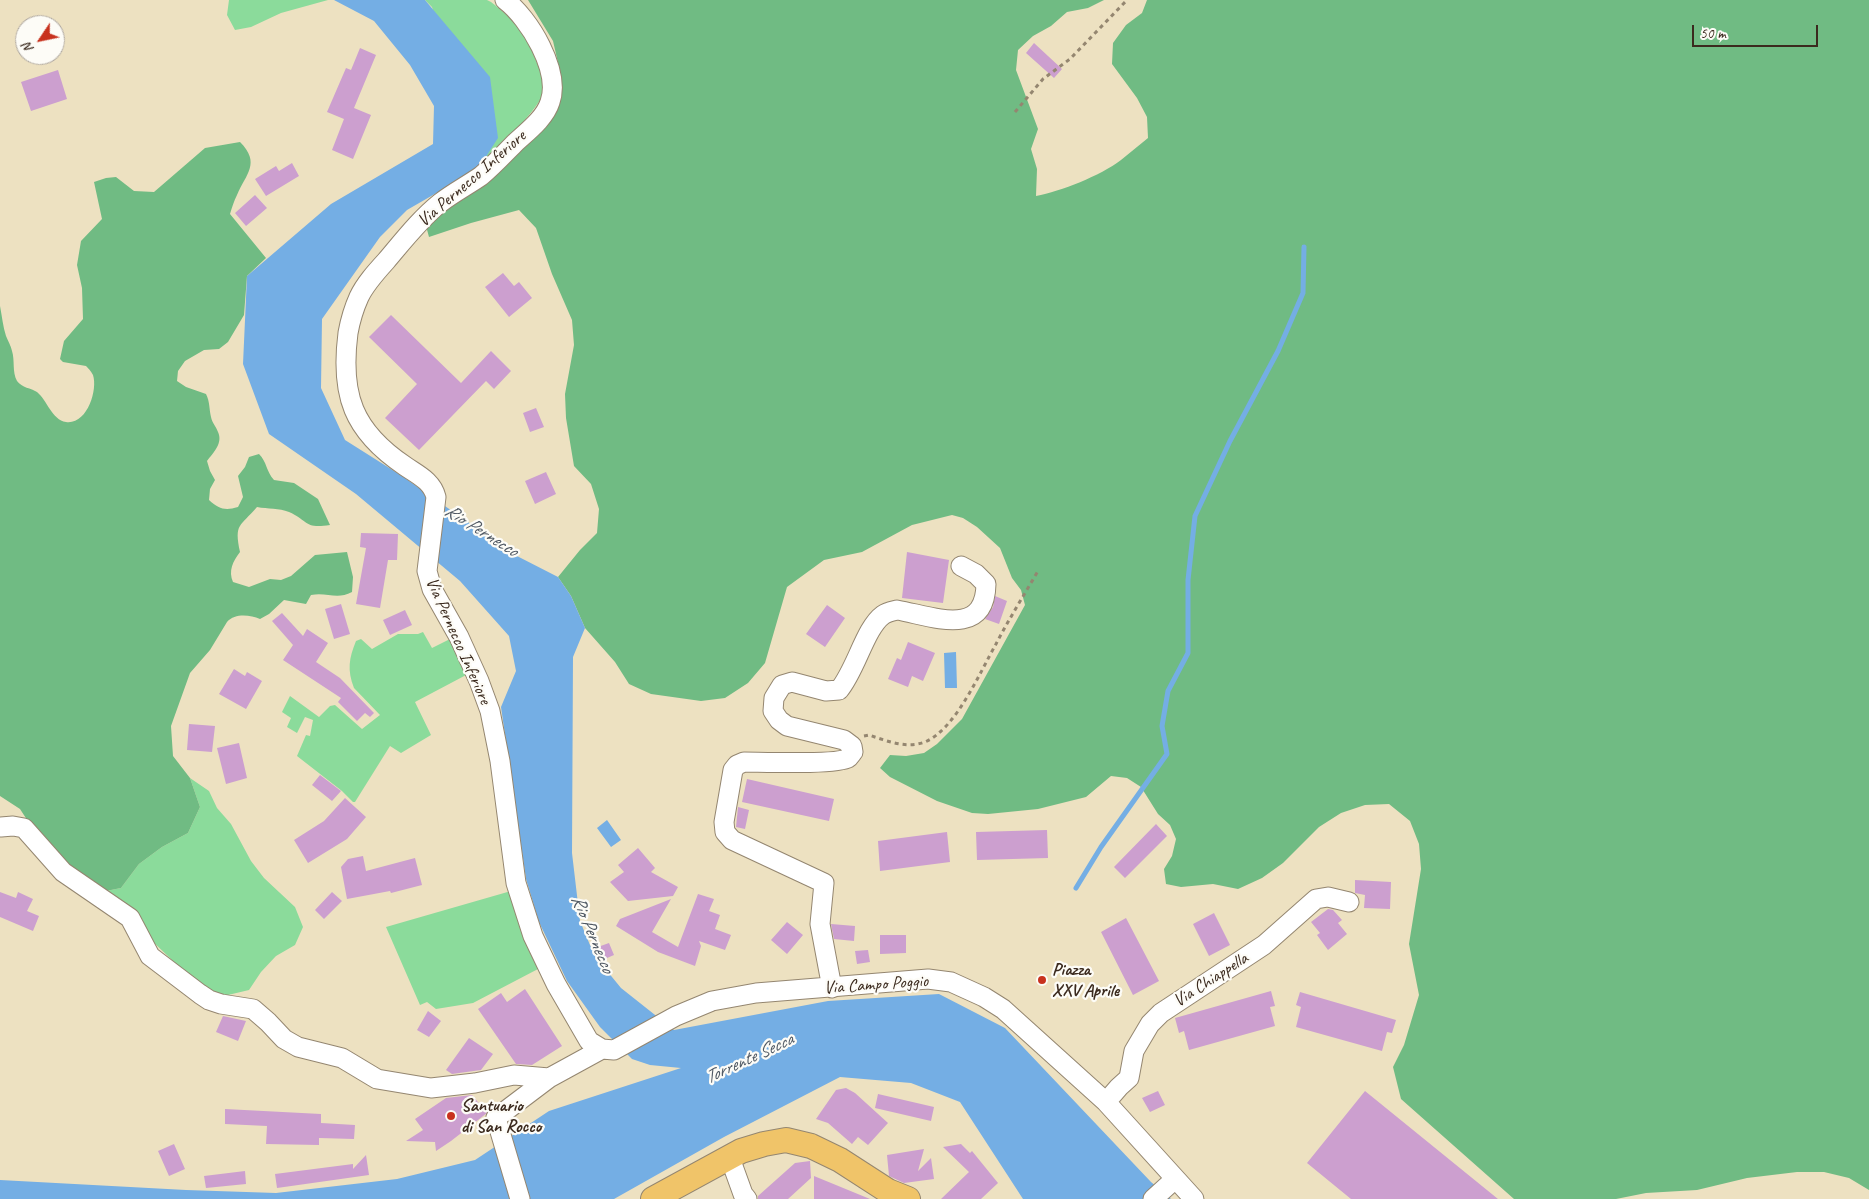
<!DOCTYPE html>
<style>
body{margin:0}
#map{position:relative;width:1869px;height:1199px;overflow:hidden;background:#ede1c1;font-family:Caveat,sans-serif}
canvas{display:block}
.north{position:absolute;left:15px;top:15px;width:50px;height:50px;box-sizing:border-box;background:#fdfcf7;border:1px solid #afa8a0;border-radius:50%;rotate:236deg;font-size:14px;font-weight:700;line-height:20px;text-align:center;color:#3b2a1e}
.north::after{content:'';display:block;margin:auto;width:18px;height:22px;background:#c8321e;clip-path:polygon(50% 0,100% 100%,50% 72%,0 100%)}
.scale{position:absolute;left:1692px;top:25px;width:126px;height:22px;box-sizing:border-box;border:2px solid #3b2a1e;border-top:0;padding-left:6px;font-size:15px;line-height:18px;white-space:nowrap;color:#3b2a1e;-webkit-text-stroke:4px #fdfcf7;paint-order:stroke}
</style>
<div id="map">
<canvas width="1869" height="1199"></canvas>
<div class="north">N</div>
<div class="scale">50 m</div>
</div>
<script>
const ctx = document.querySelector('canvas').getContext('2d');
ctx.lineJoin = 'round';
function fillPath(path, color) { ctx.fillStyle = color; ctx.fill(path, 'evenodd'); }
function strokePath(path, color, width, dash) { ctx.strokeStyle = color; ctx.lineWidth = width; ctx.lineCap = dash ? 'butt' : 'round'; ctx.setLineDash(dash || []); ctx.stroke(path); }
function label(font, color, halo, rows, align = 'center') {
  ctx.font = font + ' Caveat,sans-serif'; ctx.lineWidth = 4.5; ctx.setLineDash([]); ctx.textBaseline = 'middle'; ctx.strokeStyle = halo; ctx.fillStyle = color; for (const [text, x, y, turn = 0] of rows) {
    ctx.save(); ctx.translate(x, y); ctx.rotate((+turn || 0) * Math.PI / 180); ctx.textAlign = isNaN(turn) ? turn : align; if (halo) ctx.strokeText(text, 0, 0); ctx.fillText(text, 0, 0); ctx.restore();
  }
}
fillPath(new Path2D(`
 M 229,0 L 328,0 L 281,13 L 251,27 L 235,30 L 227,15 Z
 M 425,0 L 487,0 L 491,2 C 516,22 523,28 535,58 C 538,67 545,78 545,87 C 546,104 491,155 478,169 L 432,7 Z
 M 423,632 L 432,648 L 452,638 L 468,674 L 415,702 L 431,735 L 401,753 L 390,746 L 355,802 L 353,802 L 342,791 L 297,756 L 306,735 L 310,736 L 313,720 L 305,717 L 297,733 L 287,727 L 291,718 L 282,712 L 290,696 L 319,717 L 330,706 L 335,705 L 362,729 L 380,715 L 354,688 C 347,670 349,658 356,641 L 361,639 L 372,649 L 398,634 L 418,634 Z
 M 190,778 L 209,791 L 217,808 L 231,824 L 251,861 L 264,878 L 295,907 L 303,927 L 295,945 L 276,956 L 261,972 L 249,990 L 228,995 L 213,995 L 192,979 L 150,939 L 142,919 L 126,905 L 101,892 L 121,888 L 139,864 L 162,847 L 188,833 L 200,807 Z
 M 511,891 L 538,969 L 473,1003 L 436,1009 L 427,1002 L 420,1005 L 386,927 Z`), '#8bdb9b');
fillPath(new Path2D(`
 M 528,0 L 1104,0 L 1088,8 L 1067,12 L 1051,26 L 1033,36 L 1018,50 L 1016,70 L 1038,129 L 1031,149 L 1037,169 L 1036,196 C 1061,191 1100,176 1121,160 C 1130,153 1139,145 1148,138 L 1147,117 L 1137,98 L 1112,64 L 1113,43 L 1126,25 L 1142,13 L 1147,0 L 1869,0 L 1869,1190 L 1849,1178 L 1824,1172 L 1797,1172 L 1747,1178 L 1697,1190 L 1646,1193 L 1616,1199 L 1514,1199 L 1401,1099 L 1393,1067 L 1404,1045 L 1419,995 L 1409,944 L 1421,869 L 1419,844 L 1410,821 L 1389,804 L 1365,805 L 1341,813 L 1319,827 L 1283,863 L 1262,878 L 1238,889 L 1213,884 L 1181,887 L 1166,884 L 1164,869 L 1172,856 L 1176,839 L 1170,825 L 1158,814 L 1141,787 L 1127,778 L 1111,776 L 1086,797 L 1038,809 L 988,814 L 972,813 L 937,801 L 890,777 L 880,768 L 890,755 L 906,756 L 924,753 L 937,744 L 962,719 L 1025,605 L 1021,590 L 1012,578 L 1000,548 L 977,527 L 963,518 L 952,515 L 912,525 L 862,552 L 824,560 L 787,587 L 765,663 L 748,683 L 725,698 L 701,701 L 651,694 L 629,684 L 615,662 L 585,628 L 571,596 L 558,577 L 580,550 L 597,533 L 599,509 L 591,484 L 574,466 L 566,418 L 565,394 L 574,345 L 572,320 L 552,274 L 536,228 L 519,210 L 471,223 L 429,237 L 426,226 L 553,113 L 562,97 L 559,67 L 553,41 Z
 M 240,142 C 261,163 246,174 237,195 C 234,201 232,207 230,214 L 266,258 L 247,276 L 244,315 L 228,342 L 219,349 L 204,350 L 185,361 L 178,371 L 177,381 L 186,387 L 206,394 C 210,402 209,409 211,417 C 212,423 216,426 218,432 C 223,443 214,452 207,461 L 210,471 L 215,480 L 210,489 L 209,500 C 219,509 225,511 238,507 L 243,497 L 238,476 L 245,467 L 249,457 L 259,454 C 267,462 266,471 274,480 L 294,483 L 318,499 L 330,525 C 304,529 309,521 289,512 C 279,508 268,509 257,507 C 240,527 234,523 240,552 C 233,561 228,571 233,582 L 249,587 L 270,579 L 281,580 L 291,576 L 315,555 L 347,552 L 353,577 L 352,592 C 337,600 327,592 311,595 L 306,604 L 284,600 L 269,614 L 260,619 C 250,615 235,613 227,622 L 210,650 L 190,673 L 171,726 L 173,756 L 190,778 L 200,807 L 188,833 L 162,847 L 139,864 L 121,888 L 101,892 L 67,868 L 35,832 L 20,809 L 0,796 L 0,306 C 2,316 3,327 6,336 C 8,341 11,346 12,351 C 15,360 12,372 17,381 C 22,388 31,388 37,392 C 47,400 52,420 66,422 C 87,425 98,390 93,375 C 91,371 88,368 86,366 L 63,362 L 60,359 L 64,341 L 83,319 L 82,288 L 77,265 L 81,241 L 102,219 L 94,182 L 106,178 L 116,177 L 134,191 L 154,192 L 205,148 Z`), '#70bb83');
fillPath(new Path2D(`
 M 334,0 L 425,0 L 490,77 L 498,138 L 478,169 L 407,210 L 380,237 L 322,319 L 321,388 L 345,440 L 402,476 L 515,555 L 558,577 L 571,596 L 585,628 L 573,657 L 572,853 L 580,921 L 590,945 L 603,966 L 621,988 L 674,1030 L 828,1001 L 939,994 L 1005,1028 L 1151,1182 L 1171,1199 L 1023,1199 L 960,1102 L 911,1083 L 840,1077 L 724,1137 L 614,1199 L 0,1199 L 0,1180 L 186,1190 L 276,1193 L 397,1179 L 475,1160 L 549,1111 L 681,1068 L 650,1065 L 632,1059 L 600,1027 L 567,981 L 539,922 L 526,879 L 501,707 L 516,671 L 509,636 L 460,581 L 356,494 L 269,434 L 243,364 L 247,276 L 331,204 L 433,144 L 434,106 L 410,65 L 374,21 Z
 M 956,652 L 957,688 L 945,688 L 944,653 Z
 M 607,820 L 621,840 L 611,847 L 597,828 Z`), '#74aee4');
strokePath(new Path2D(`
 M 1076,888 L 1101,847 L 1167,754 L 1162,726 L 1168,691 L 1188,653 L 1188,580 L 1195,516 L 1230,441 L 1278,351 L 1303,293 L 1304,247`), '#74aee4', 5);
fillPath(new Path2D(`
 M 1034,43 L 1062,69 L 1054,78 L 1026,53 Z
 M 360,48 L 376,55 L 354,108 L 371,115 L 353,159 L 332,150 L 344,119 L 327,112 L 346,68 L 351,70 Z
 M 58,70 L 67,99 L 31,111 L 21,82 Z
 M 292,163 L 299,176 L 266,196 L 255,179 L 276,166 L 279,171 Z
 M 255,195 L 267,208 L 246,226 L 235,213 Z
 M 503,273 L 514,286 L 519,282 L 532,298 L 509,317 L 485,287 Z
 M 391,315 L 461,383 L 491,351 L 511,371 L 494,389 L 486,381 L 419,450 L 385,418 L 417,384 L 369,337 Z
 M 536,408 L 544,427 L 530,432 L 523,413 Z
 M 546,472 L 556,494 L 535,504 L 525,481 Z
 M 361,533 L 398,534 L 397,560 L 388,560 L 380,608 L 356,604 L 366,548 L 360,547 Z
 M 907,552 L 949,560 L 943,603 L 902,598 Z
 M 995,596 L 1007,601 L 999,624 L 985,619 L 993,607 Z
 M 341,604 L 350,634 L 334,639 L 325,609 Z
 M 827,605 L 845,618 L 825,647 L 806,634 Z
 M 405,610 L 412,625 L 390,635 L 383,620 Z
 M 282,613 L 303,636 L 307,629 L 328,643 L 316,662 L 340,678 L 374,713 L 370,717 L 365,713 L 357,721 L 338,702 L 341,698 L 283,660 L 293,645 L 272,621 Z
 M 908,642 L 935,653 L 923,681 L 912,676 L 908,687 L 888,679 L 897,658 L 901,660 Z
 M 234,669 L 245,676 L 247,672 L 262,681 L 246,709 L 219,694 Z
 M 189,724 L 215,726 L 212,752 L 187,750 Z
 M 239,743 L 247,778 L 226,784 L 217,748 Z
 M 320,775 L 341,791 L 332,801 L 312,785 Z
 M 747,779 L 834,799 L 829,821 L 742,802 Z
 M 345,798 L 366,817 L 347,839 L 308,863 L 294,840 L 324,821 Z
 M 738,807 L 749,810 L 745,829 L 736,827 Z
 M 1156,824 L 1167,836 L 1125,878 L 1114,867 Z
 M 1047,830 L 1048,858 L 977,860 L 976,832 Z
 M 947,832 L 950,862 L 880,871 L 878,841 Z
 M 638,848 L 655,868 L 651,872 L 678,887 L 673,896 L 628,901 L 610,882 L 624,872 L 618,865 Z
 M 363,856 L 366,871 L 415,858 L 422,885 L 391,893 L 390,891 L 347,899 L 341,867 L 348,859 Z
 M 1355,880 L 1391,882 L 1390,909 L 1364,908 L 1365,895 L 1355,893 Z
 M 0,892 L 16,898 L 18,892 L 33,899 L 27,911 L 39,916 L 33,931 L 0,917 Z
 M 332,892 L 342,901 L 324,919 L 315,910 Z
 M 698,894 L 714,899 L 709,911 L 720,915 L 715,929 L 731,935 L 725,950 L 699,941 L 701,946 L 695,966 L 658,952 L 616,926 L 620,919 L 671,899 L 652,932 L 678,947 Z
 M 1328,909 L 1333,910 L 1342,920 L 1338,923 L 1347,934 L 1328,950 L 1317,935 L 1320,933 L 1311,922 Z
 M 1214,913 L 1230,945 L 1209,956 L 1193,924 Z
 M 1126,918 L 1159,981 L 1133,995 L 1101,932 Z
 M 787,922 L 803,935 L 787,954 L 771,940 Z
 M 831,924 L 855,926 L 854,941 L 834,939 Z
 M 880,935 L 906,935 L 906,953 L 880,954 Z
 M 609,943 L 614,955 L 600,961 L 595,948 Z
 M 868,950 L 870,962 L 857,964 L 855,951 Z
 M 525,989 L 562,1046 L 532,1065 L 516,1064 L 478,1009 L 501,993 L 507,1002 Z
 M 1271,991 L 1275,1006 L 1270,1007 L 1275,1026 L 1189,1050 L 1184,1031 L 1179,1033 L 1175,1018 Z
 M 1300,992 L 1396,1020 L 1392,1033 L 1387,1032 L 1382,1051 L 1296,1027 L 1301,1007 L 1296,1005 Z
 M 428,1011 L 441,1021 L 429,1037 L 417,1030 Z
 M 223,1016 L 246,1021 L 238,1041 L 216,1032 Z
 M 469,1038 L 493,1054 L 481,1070 L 452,1074 L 446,1070 Z
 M 846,1088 L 855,1093 L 888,1123 L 868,1145 L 858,1137 L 852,1144 L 828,1123 L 816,1119 L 836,1090 Z
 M 1158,1091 L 1165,1105 L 1150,1112 L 1142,1098 Z
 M 1365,1091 L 1498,1199 L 1351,1199 L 1307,1163 Z
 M 878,1094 L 934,1107 L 931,1121 L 875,1108 Z
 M 472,1095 L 487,1113 L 451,1141 L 436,1151 L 435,1142 L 406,1141 L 423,1130 L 415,1119 L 446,1098 Z
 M 225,1109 L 321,1114 L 321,1123 L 355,1125 L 354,1139 L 319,1138 L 319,1145 L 266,1144 L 267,1126 L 225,1124 Z
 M 174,1144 L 185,1169 L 169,1176 L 158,1151 Z
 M 961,1144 L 970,1153 L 972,1151 L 998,1183 L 981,1199 L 941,1199 L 969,1172 L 943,1147 Z
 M 924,1149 L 918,1171 L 931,1158 L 934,1179 L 904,1183 L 889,1176 L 887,1155 Z
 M 366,1155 L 369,1175 L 277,1188 L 275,1174 L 353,1164 L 353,1169 Z
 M 810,1161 L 811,1178 L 788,1199 L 758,1199 L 758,1196 L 795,1163 Z
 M 245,1171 L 246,1184 L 206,1188 L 204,1176 Z
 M 814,1176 L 870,1199 L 814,1199 Z`), '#cc9fcf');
const minor = new Path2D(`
 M 505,0 C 529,18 561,71 550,102 C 545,118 528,131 516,142 C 505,153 493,166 481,176 C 468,185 453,193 440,203 C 420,219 403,241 386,261 C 376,272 365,284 359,297 C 354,308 350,322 348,333 C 340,395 353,431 405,466 C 418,475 432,481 436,497 L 427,571 L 432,589 L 459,637 L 479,681 L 490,711 L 500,761 L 516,883 L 533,936 L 556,984 L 589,1041 L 602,1049 L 614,1050 L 676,1016 L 712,1001 L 756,993 L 928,979 L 951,982 L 984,997 L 1003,1009 L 1106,1102 L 1194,1199
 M 1,827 L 13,826 L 24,828 L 63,872 L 130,918 L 150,956 L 200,994 L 209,1000 L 221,1004 L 253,1009 L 268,1022 L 284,1039 L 298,1047 L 342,1058 L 377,1079 L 431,1088 L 475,1083 L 514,1075 L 549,1078
 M 832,988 L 820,924 L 824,883 L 732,840 L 725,832 L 724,822 L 733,770 L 737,765 L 744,762 C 761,762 837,765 848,758 C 850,757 851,754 853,752 L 852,746 L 844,740 L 787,726 L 779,720 L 773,711 L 774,698 L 782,685 L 792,682 L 826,691 L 839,690 C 856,670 865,628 883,615 C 887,612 893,611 897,610 C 932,616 985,639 986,584 L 976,574 L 961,566
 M 1106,1102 L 1119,1087 L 1129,1078 L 1134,1051 L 1150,1024 L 1161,1013 L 1264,945 L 1316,899 L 1328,897 L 1349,902
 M 730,1158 L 743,1194 L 747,1199
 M 520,1199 L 496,1118 L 549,1078 L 602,1049
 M 1153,1199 L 1175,1179`);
const major = new Path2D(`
 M 653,1199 L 741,1151 L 764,1144 L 786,1140 L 811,1146 L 840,1160 L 888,1191 L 908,1199`);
strokePath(minor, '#948670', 21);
strokePath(major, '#948670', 26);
strokePath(new Path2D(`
 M 1015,112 L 1043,79 L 1070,59 L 1127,0
 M 864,736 L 869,735 C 887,741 906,749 925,742 C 956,729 980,672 996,644 C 1009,619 1024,595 1038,571`), '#948670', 3, [4, 4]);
strokePath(minor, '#fff', 19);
strokePath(major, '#f0c469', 24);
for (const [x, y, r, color] of [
 [1042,980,5,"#c8321e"],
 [451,1116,5,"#c8321e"]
]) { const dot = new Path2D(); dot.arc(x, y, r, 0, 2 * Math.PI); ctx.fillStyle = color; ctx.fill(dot); strokePath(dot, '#fdfcf7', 2); }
label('18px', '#3b2a1e', '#fdfcf7', [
 ["Via Pernecco Inferiore",472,179,-41],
 ["Via Pernecco Inferiore",458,641,66],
 ["Via Chiappella",1211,980,-33],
 ["Via Campo Poggio",876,985,-4]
]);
label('bold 18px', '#3b2a1e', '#fdfcf7', [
 ["Piazza",1052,970],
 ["XXV Aprile",1052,991],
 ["Santuario",461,1106],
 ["di San Rocco",461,1127]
], 'left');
label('italic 19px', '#4f5863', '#fdfcf7', [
 ["Rio Pernecco",481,531,32],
 ["Rio Pernecco",592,934,67],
 ["Torrente Secca",749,1059,-25]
]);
</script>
